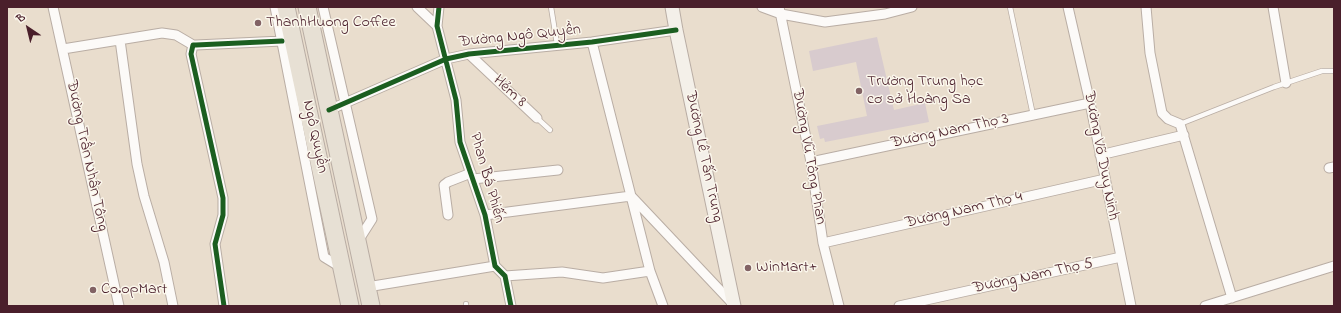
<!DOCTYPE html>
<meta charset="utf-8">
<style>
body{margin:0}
#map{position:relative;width:1341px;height:313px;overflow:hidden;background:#e9ddcd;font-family:"Indie Flower",sans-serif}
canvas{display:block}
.frame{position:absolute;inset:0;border:8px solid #4a1f2b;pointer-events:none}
.north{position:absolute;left:8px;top:8px;width:40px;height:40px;-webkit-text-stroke:3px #fbf7ec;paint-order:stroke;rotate:325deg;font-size:11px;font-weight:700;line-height:16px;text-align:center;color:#4a1f2b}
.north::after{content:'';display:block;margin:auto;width:14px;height:18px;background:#4a1f2b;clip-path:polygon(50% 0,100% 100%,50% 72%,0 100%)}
</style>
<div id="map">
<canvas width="1341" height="313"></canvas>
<div class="frame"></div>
<div class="north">B</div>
</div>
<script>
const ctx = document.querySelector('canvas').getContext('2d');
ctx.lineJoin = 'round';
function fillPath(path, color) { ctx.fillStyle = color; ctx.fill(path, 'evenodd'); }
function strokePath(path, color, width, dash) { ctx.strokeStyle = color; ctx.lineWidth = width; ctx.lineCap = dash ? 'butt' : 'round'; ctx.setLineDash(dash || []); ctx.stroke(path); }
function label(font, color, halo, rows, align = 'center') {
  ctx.font = font + ' "Indie Flower",sans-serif'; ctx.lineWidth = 3; ctx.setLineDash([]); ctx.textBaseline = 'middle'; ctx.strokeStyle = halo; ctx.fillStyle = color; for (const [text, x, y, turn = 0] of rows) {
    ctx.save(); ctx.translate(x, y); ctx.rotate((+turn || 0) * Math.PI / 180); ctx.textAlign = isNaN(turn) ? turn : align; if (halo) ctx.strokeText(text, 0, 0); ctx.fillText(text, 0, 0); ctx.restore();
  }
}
fillPath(new Path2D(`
 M 877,37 L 894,110 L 925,103 L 929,122 L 825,142 L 824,138 L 820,139 L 817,126 L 867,116 L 856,62 L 813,71 L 809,51 Z`), '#d8cbce');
const lane = new Path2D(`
 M 551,7 L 557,44
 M 1010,7 L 1033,115
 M 537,118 L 550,130
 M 1180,124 L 1274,87 L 1322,71 L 1334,71
 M 466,304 L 466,306`);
const street = new Path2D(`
 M 53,7 L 119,306
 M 275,7 L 324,257 L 342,268
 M 323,7 L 372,219 L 358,241
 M 417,7 L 437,26
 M 439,7 L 437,26 L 456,100 L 460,142 L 485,215 L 495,266 L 505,276 L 511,306
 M 762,7 L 781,14 L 825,22 L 885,14 L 912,7
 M 779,7 L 811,162 L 823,243 L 839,306
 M 1068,7 L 1090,103 L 1131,306
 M 1146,7 L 1150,53 L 1162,113 L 1168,119 L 1180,124 L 1232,298
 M 1273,7 L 1286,83
 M 120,40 L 137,164 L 144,196 L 164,262 L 173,306
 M 592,42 L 650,271 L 663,306
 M 63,49 L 162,33 L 176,35 L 193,45
 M 469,54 L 537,118
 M 329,110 L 446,59 L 469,54 L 592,42 L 676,30
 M 1100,155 L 1184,135
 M 811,162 L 1090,103
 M 1329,168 L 1334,167
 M 473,179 L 558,170
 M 632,197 L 733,304
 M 448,215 L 444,185 L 448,182 L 471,173
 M 485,215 L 631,196
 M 823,243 L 1105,179
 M 505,276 L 562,272 L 603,278 L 650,271
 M 367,287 L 495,266
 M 224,306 L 215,244 L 223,215 L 223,198 L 191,54 L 193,45 L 196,45 L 282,41
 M 899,306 L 1121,257
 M 1205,306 L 1334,266`);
const secondary = new Path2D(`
 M 672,7 L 676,30 L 734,306`);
const highway = new Path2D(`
 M 286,7 L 350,306
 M 307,7 L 371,306`);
strokePath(lane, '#b9ada4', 6);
strokePath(street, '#b9ada4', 11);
strokePath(secondary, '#b9ada4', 15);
strokePath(highway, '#b9ada4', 19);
strokePath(lane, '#fcfaf8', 4.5);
strokePath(street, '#fcfaf8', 9);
strokePath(secondary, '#f4f0e9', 13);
strokePath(highway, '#e7e0d4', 17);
strokePath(new Path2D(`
 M 439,7 L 437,26 L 456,100 L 460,142 L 485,215 L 495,266 L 505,276 L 511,306
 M 329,110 L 446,59 L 469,54 L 592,42 L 676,30
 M 224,306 L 215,244 L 223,215 L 223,198 L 191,54 L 193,45 L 196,45 L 282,41`), '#1b5e20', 5);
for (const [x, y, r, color] of [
 [258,23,4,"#826264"],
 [859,91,4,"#826264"],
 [748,268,4,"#826264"],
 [93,290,4,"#826264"]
]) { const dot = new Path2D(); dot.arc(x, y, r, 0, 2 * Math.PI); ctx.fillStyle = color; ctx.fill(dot); strokePath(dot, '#fbf7ec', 1.5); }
label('16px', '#4a1f2b', '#fbf7ec', [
 ["ThanhHuong Coffee",266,23],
 ["Trường Trung học",867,82],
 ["cơ sở Hoàng Sa",867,100],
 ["WinMart+",756,268],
 ["Co.opMart",101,290]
], 'left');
label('16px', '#4a1f2b', '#fbf7ec', [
 ["Đường Ngô Quyền",520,37,-6],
 ["Hẻm 8",509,92,43],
 ["Đường Nam Thọ 3",950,132,-12],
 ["Ngô Quyền",314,137,78],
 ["Đường Trần Nhân Tông",86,156,78],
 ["Đường Võ Duy Ninh",1100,156,79],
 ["Đường Lê Tấn Trung",703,157,78],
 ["Đường Vũ Tông Phan",808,157,80],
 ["Phan Bá Phiến",486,178,74],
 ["Đường Nam Thọ 4",964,211,-13],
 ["Đường Nam Thọ 5",1033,277,-12]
]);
</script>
